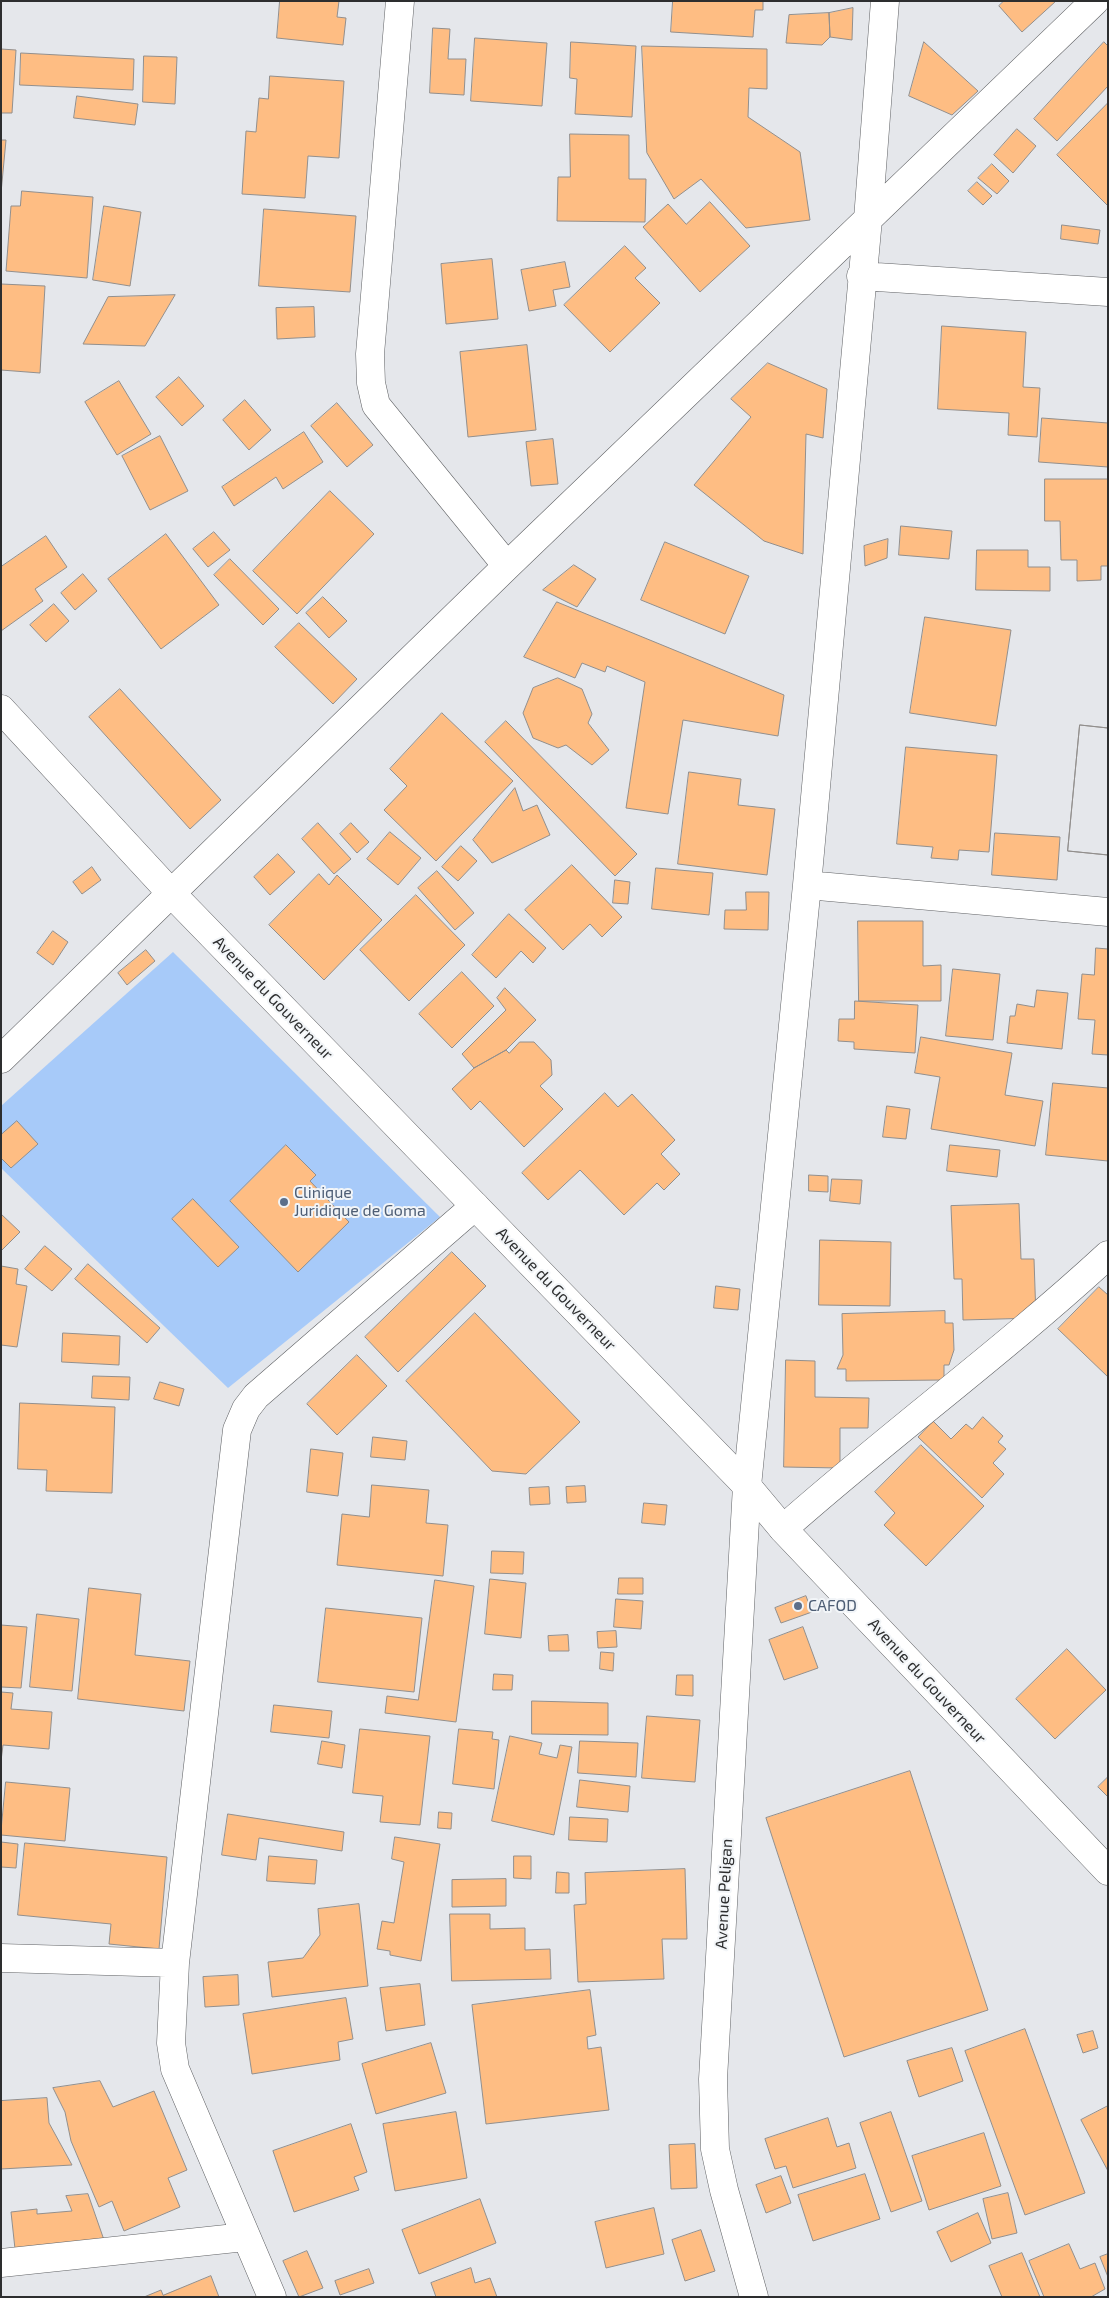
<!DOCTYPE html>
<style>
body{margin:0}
#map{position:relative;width:1109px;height:2298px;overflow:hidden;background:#e5e7eb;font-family:"Exo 2",sans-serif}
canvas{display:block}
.frame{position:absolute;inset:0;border:2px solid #2d2e2f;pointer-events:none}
</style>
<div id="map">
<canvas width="1109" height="2298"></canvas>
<div class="frame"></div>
</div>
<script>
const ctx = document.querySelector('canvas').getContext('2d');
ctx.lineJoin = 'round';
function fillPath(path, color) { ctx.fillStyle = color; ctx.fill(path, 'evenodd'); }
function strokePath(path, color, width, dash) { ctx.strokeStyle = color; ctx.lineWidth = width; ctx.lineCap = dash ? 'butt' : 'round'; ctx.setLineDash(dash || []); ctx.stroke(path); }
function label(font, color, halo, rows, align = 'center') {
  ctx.font = font + ' "Exo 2",sans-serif'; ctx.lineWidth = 4; ctx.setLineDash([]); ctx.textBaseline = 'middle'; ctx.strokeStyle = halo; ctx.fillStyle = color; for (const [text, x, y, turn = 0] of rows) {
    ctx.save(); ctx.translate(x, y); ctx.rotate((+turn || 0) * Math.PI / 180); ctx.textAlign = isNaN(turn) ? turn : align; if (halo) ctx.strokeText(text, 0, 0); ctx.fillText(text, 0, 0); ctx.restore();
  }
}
fillPath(new Path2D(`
 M 173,952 L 440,1217 L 228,1388 L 1,1168 L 1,1106 Z`), '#a7caf9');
const building = new Path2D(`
 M 280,1 L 339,1 L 337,17 L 346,18 L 343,45 L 277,38 Z
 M 673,1 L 763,1 L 763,10 L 755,10 L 753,37 L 671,32 Z
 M 1004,1 L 1056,1 L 1022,32 L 999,6 Z
 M 853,8 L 852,40 L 830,37 L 829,13 Z
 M 829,13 L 830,37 L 822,45 L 786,43 L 789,15 Z
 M 433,28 L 450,29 L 448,59 L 466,59 L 464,95 L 430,93 Z
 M 475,38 L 547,43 L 542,106 L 471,101 Z
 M 571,42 L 636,46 L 632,117 L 575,114 L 577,79 L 570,78 Z
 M 924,42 L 978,91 L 952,115 L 909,96 Z
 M 1104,42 L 1108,46 L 1108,86 L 1057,141 L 1034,119 Z
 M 642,46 L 767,49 L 767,89 L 749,88 L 748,117 L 800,152 L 810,220 L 746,228 L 701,179 L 674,199 L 647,153 Z
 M 1,49 L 16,50 L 12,113 L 1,113 Z
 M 21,53 L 134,59 L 133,90 L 20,85 Z
 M 144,56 L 177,57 L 175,104 L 143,102 Z
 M 270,76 L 344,81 L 339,158 L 308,156 L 305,198 L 242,194 L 246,131 L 256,132 L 259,98 L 268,99 Z
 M 77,96 L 138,104 L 135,125 L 74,118 Z
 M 1108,103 L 1108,206 L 1057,155 Z
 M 1017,129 L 1036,146 L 1013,173 L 994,155 Z
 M 570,134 L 629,135 L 629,179 L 646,179 L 645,222 L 557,221 L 558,177 L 570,177 Z
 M 1,140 L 6,140 L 1,193 Z
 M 992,164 L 1009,181 L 997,194 L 978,178 Z
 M 977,182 L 992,196 L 983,205 L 968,191 Z
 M 22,191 L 93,197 L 87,278 L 6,271 L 11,206 L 20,206 Z
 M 710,202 L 750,246 L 700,292 L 643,227 L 668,204 L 686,224 Z
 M 104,206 L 141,212 L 130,286 L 93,280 Z
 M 264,209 L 356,216 L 350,292 L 259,286 Z
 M 1062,225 L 1100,230 L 1098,244 L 1061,239 Z
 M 625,246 L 646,268 L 635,278 L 660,303 L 610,352 L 564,305 Z
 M 492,259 L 498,319 L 446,324 L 441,264 Z
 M 565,262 L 570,287 L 553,290 L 556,306 L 529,311 L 521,270 Z
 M 1,284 L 45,286 L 40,373 L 1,370 Z
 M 175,295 L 145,346 L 83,344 L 108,297 Z
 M 314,307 L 315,337 L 277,339 L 276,308 Z
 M 942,326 L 1026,332 L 1023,387 L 1040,388 L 1037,437 L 1008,435 L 1009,413 L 938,409 Z
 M 527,345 L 536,430 L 468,437 L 460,352 Z
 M 768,363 L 827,389 L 823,438 L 806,434 L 803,554 L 764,541 L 694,485 L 751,417 L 731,399 Z
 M 179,377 L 204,406 L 182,426 L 156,397 Z
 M 119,381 L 151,434 L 117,455 L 85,402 Z
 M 245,400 L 271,430 L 249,450 L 223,420 Z
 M 337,403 L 373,445 L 347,467 L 311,426 Z
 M 1042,418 L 1108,423 L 1108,467 L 1039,462 Z
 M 304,432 L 323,462 L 283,489 L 276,477 L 234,506 L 222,487 Z
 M 160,436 L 188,491 L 150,510 L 122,456 Z
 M 553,439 L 558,484 L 531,486 L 526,442 Z
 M 1045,479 L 1108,479 L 1108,566 L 1101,566 L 1101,580 L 1077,581 L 1077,560 L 1061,560 L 1060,521 L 1045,521 Z
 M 330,491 L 374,534 L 297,614 L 253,571 Z
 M 901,526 L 952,531 L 949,559 L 899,555 Z
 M 214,532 L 230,550 L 208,567 L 193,549 Z
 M 166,534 L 219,605 L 161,649 L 108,579 Z
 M 46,536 L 67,567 L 35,589 L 43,601 L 1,631 L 1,567 Z
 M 888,539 L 887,558 L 865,566 L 864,546 Z
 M 665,542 L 749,576 L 725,634 L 641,600 Z
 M 977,550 L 1028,550 L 1028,567 L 1050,567 L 1050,591 L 976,590 Z
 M 230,559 L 279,609 L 263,625 L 214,575 Z
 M 574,565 L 596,579 L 577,607 L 543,590 Z
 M 83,574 L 97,591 L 75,610 L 61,593 Z
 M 323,597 L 347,621 L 329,638 L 306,613 Z
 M 557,602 L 784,695 L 778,736 L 683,720 L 668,814 L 626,808 L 645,682 L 607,666 L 605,672 L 582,663 L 575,678 L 524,657 Z
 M 54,604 L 69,621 L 46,642 L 30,625 Z
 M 925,617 L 1011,630 L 996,726 L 910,713 Z
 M 299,623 L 357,679 L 333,704 L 275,647 Z
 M 558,678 L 582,689 L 592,714 L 588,723 L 609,750 L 592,765 L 566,745 L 558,748 L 533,738 L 523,713 L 533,688 Z
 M 120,689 L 221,800 L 190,829 L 89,717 Z
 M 442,713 L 513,781 L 436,861 L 384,810 L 407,786 L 390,769 Z
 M 506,721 L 637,854 L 615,876 L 485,742 Z
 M 1080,725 L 1108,728 L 1108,855 L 1068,851 Z
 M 1080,725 L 1108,728 L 1108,855 L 1068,851 Z
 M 906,747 L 997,755 L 989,852 L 959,850 L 958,860 L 931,858 L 933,847 L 897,844 Z
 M 689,772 L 741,779 L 738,805 L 775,809 L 767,875 L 678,864 Z
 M 515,788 L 523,811 L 537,805 L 550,835 L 492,863 L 473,840 Z
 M 318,823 L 351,859 L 334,874 L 302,839 Z
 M 351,823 L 369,842 L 357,853 L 340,834 Z
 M 390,832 L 421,858 L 398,885 L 367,859 Z
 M 995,833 L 1060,837 L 1057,880 L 992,875 Z
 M 461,846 L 477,861 L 458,881 L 442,867 Z
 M 278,854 L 295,872 L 270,895 L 254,877 Z
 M 572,865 L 622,917 L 602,937 L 590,924 L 563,950 L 525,910 Z
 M 92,867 L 101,880 L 82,894 L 73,882 Z
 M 656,868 L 713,873 L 709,915 L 652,909 Z
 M 437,871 L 474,913 L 455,930 L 418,888 Z
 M 319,874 L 329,885 L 337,875 L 382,920 L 324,980 L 269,925 Z
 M 615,880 L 630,882 L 628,904 L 613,903 Z
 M 746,892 L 769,892 L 768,930 L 724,929 L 725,910 L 746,910 Z
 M 416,895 L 465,945 L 409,1001 L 360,950 Z
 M 509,914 L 546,948 L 533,963 L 521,951 L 496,978 L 472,955 Z
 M 858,921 L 923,921 L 923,966 L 941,965 L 941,1001 L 859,1001 Z
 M 53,931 L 68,942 L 53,965 L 37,953 Z
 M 1096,948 L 1108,949 L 1108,1055 L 1092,1054 L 1095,1020 L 1078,1019 L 1082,974 L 1094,975 Z
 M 146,950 L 155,961 L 127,985 L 118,973 Z
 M 953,969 L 1000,974 L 993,1040 L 946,1036 Z
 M 462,972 L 494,1006 L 452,1048 L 419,1014 Z
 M 505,988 L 536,1020 L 506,1050 L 474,1068 L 462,1054 L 506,1010 L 497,998 Z
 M 1037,990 L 1068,993 L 1062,1049 L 1007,1043 L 1010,1016 L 1015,1016 L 1017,1004 L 1034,1007 Z
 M 855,1001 L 918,1005 L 915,1053 L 854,1049 L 854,1042 L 838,1041 L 839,1019 L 854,1019 Z
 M 921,1037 L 1012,1053 L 1005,1095 L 1043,1101 L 1035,1146 L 931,1129 L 940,1077 L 915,1073 Z
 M 520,1042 L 534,1042 L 551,1060 L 552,1075 L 540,1086 L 563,1109 L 524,1147 L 480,1101 L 471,1110 L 452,1089 L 474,1068 L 506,1050 L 509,1053 Z
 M 1053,1083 L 1108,1088 L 1108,1161 L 1046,1155 Z
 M 605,1093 L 618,1107 L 632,1094 L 675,1140 L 661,1154 L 680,1174 L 664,1190 L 657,1183 L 624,1215 L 580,1170 L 548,1200 L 522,1173 Z
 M 887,1106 L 910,1109 L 906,1139 L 883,1137 Z
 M 17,1121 L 38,1144 L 11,1168 L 1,1158 L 1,1135 Z
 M 286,1145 L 316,1175 L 310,1181 L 349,1222 L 298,1272 L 230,1201 Z
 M 950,1145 L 1000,1150 L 997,1177 L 947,1171 Z
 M 809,1175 L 828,1176 L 828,1192 L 809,1191 Z
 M 832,1179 L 862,1180 L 860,1204 L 830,1201 Z
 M 193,1199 L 239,1247 L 218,1267 L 172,1219 Z
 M 1019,1204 L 1021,1259 L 1034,1259 L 1036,1318 L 963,1320 L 962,1279 L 954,1279 L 951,1206 Z
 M 1,1214 L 20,1232 L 1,1251 Z
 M 820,1240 L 891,1242 L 890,1306 L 819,1305 Z
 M 45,1246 L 72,1269 L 52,1291 L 25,1269 Z
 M 452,1252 L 486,1286 L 398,1372 L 365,1337 Z
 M 88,1264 L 160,1328 L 147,1343 L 75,1279 Z
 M 1,1266 L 18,1269 L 16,1284 L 27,1286 L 17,1347 L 1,1345 Z
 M 716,1286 L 740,1289 L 738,1310 L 714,1308 Z
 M 1099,1287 L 1108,1295 L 1108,1377 L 1058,1329 Z
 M 945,1311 L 945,1323 L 953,1323 L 954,1350 L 949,1365 L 944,1365 L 944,1380 L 846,1381 L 846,1369 L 837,1369 L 843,1355 L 842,1314 Z
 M 475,1313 L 580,1422 L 526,1474 L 492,1471 L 406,1381 Z
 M 63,1333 L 120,1336 L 119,1365 L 62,1362 Z
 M 357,1355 L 387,1386 L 337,1435 L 307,1404 Z
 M 786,1360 L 815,1361 L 815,1397 L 869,1398 L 868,1428 L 840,1428 L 840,1468 L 784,1467 Z
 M 93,1376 L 130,1377 L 129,1400 L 92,1398 Z
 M 160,1382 L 184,1389 L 179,1406 L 154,1399 Z
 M 20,1403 L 115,1407 L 112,1493 L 46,1491 L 47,1470 L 18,1469 Z
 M 983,1417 L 1003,1436 L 998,1442 L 1006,1449 L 993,1463 L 1004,1474 L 982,1498 L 918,1437 L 933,1421 L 951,1439 L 966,1424 L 972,1429 Z
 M 373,1437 L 407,1441 L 405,1460 L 371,1457 Z
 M 921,1445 L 984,1506 L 926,1566 L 884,1525 L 895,1513 L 875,1492 Z
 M 311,1449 L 343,1453 L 338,1496 L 307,1492 Z
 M 372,1485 L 429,1490 L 426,1523 L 448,1525 L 443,1576 L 337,1565 L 342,1514 L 369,1517 Z
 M 585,1486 L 586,1502 L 567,1503 L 566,1487 Z
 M 549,1487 L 550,1504 L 530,1505 L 529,1488 Z
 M 644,1503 L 667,1505 L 665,1525 L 642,1523 Z
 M 492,1551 L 524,1552 L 523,1574 L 491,1573 Z
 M 619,1578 L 643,1578 L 643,1594 L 618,1594 Z
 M 490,1579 L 526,1583 L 521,1638 L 485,1634 Z
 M 435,1580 L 474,1586 L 456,1722 L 385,1713 L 387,1696 L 418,1700 Z
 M 89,1588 L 141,1594 L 135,1655 L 190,1661 L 184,1711 L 78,1699 Z
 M 806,1596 L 812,1612 L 781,1623 L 775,1608 Z
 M 616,1599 L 643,1601 L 641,1629 L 614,1627 Z
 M 326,1608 L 422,1618 L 414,1692 L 318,1682 Z
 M 37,1614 L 79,1619 L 72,1691 L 30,1687 Z
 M 1,1625 L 27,1627 L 21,1688 L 1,1687 Z
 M 803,1627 L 818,1668 L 784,1680 L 769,1640 Z
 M 616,1631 L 617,1647 L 598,1648 L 597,1632 Z
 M 568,1635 L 569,1651 L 549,1651 L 548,1636 Z
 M 1067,1649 L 1106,1690 L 1055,1739 L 1016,1699 Z
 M 601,1652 L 614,1653 L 613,1671 L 600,1669 Z
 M 494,1674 L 513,1675 L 512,1690 L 493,1690 Z
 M 677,1675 L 693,1675 L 693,1696 L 676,1695 Z
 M 1,1692 L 13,1693 L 11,1709 L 52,1712 L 49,1749 L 3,1745 L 1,1761 Z
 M 532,1701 L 608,1703 L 608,1735 L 532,1734 Z
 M 274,1705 L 332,1711 L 329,1738 L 271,1732 Z
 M 647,1716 L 700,1720 L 695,1782 L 642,1778 Z
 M 360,1729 L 430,1736 L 420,1825 L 380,1822 L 383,1796 L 353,1793 Z
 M 459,1729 L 493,1732 L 492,1739 L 499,1740 L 494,1789 L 453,1784 Z
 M 510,1736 L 542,1743 L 539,1754 L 557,1758 L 560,1745 L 572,1747 L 554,1835 L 492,1821 Z
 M 322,1741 L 345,1745 L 342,1768 L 318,1764 Z
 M 580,1741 L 638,1743 L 636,1777 L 578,1773 Z
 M 910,1771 L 988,2010 L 844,2057 L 766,1818 Z
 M 1108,1777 L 1108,1797 L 1098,1787 Z
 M 580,1780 L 630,1786 L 628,1812 L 577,1807 Z
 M 6,1782 L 70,1788 L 65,1841 L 1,1835 Z
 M 439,1812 L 452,1813 L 451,1829 L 438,1828 Z
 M 228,1814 L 344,1832 L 342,1851 L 259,1838 L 256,1860 L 222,1855 Z
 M 570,1817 L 608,1819 L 607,1842 L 569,1840 Z
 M 395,1837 L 440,1844 L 421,1961 L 390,1955 L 390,1951 L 377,1949 L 382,1921 L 394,1923 L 404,1862 L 392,1859 Z
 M 1,1842 L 18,1844 L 16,1868 L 1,1867 Z
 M 25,1843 L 167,1857 L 159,1949 L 109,1944 L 111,1924 L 18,1915 Z
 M 269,1856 L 317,1860 L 315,1884 L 267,1881 Z
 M 514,1856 L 531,1856 L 531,1879 L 514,1878 Z
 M 685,1869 L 687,1939 L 662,1939 L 664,1979 L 578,1982 L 574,1905 L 586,1904 L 585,1873 Z
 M 557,1872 L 569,1873 L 569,1893 L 556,1893 Z
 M 506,1879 L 506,1906 L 452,1907 L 452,1880 Z
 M 359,1904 L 368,1986 L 272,1997 L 268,1962 L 303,1958 L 320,1935 L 318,1909 Z
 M 450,1914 L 490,1914 L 490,1929 L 525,1928 L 525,1950 L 550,1949 L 551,1979 L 452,1981 Z
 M 238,1975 L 239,2005 L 205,2007 L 203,1977 Z
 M 420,1984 L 425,2025 L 386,2031 L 380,1988 Z
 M 590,1990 L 596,2035 L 587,2037 L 588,2049 L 601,2047 L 609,2110 L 486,2124 L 472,2005 Z
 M 346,1998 L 353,2039 L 338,2042 L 340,2060 L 252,2074 L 243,2014 Z
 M 1025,2029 L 1085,2193 L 1025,2215 L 965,2051 Z
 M 1093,2031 L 1098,2048 L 1083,2053 L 1077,2035 Z
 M 431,2043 L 446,2093 L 376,2114 L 362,2064 Z
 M 952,2048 L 963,2081 L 919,2097 L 907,2061 Z
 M 100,2081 L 113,2107 L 154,2091 L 187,2170 L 168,2178 L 180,2207 L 124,2231 L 112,2201 L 99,2207 L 71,2141 L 65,2112 L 53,2088 Z
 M 47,2098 L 49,2123 L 72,2165 L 1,2169 L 1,2101 Z
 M 1108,2106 L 1108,2171 L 1081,2120 Z
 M 456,2112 L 467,2178 L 395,2191 L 383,2124 Z
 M 891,2112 L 922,2201 L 891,2212 L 860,2123 Z
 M 828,2118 L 837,2147 L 849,2143 L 856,2168 L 793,2188 L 786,2166 L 775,2169 L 765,2139 Z
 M 351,2124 L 367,2172 L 354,2177 L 359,2190 L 294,2212 L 273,2151 Z
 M 984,2133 L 1001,2186 L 929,2210 L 912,2156 Z
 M 695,2144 L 697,2188 L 671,2189 L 669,2145 Z
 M 865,2174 L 880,2219 L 813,2241 L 798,2195 Z
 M 781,2176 L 791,2203 L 766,2213 L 756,2185 Z
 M 1008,2193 L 1017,2233 L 992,2239 L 983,2199 Z
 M 88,2194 L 104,2240 L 15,2249 L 11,2212 L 37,2209 L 37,2214 L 72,2211 L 66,2196 Z
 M 480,2199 L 496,2243 L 419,2274 L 402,2230 Z
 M 654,2208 L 664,2254 L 606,2268 L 595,2222 Z
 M 978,2213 L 991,2243 L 951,2262 L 937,2232 Z
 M 701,2230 L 715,2271 L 685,2281 L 672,2240 Z
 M 1069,2244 L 1080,2269 L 1095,2263 L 1105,2289 L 1091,2297 L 1044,2297 L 1029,2261 Z
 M 307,2251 L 323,2288 L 299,2297 L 283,2261 Z
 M 1022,2253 L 1040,2297 L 1002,2297 L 989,2266 Z
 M 1108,2254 L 1108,2277 L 1100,2257 Z
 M 471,2268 L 475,2283 L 490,2278 L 497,2297 L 436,2297 L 431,2283 Z
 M 369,2269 L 374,2283 L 340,2295 L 335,2281 Z
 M 211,2276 L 219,2297 L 144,2297 L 161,2290 L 163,2295 Z`);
fillPath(building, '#febd83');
strokePath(building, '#928f8d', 1);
const minor = new Path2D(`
 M 400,1 L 370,354 L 371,383 L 376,405 L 507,566
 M 861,276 L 1108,292
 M 807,885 L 1108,912
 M 1,1059 L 507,566 L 1095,1
 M 783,1529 C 889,1435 1004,1351 1108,1255
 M 1,1958 L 175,1963
 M 1,2263 L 245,2237
 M 272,2297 L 175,2069 L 171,2043 L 175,1963 L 237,1430 L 246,1409 L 256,1396 L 475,1206
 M 754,2297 L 724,2190 L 715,2149 L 713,2079 L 747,1486 L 807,885 L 868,219 L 885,1`);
const tertiary = new Path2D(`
 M 1,709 L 171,893 L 747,1486 L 783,1529 L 1108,1871`);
strokePath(minor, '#606265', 29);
strokePath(tertiary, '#606265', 29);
strokePath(minor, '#fff', 28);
strokePath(tertiary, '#fff', 28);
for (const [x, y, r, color] of [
 [284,1202,5,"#5c6f8a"],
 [798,1606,5,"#5c6f8a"]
]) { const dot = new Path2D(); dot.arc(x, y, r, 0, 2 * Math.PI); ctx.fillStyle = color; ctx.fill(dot); strokePath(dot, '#f2f5f8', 2); }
label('16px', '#2d2e2f', '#f2f5f8', [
 ["Avenue du Gouverneur",273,998,46],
 ["Avenue du Gouverneur",556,1289,46],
 ["Avenue du Gouverneur",927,1681,47],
 ["Avenue Peligan",724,1894,-87]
]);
label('16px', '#4e5e75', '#f2f5f8', [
 ["Clinique",294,1193],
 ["Juridique de Goma",294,1211],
 ["CAFOD",808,1606]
], 'left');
</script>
